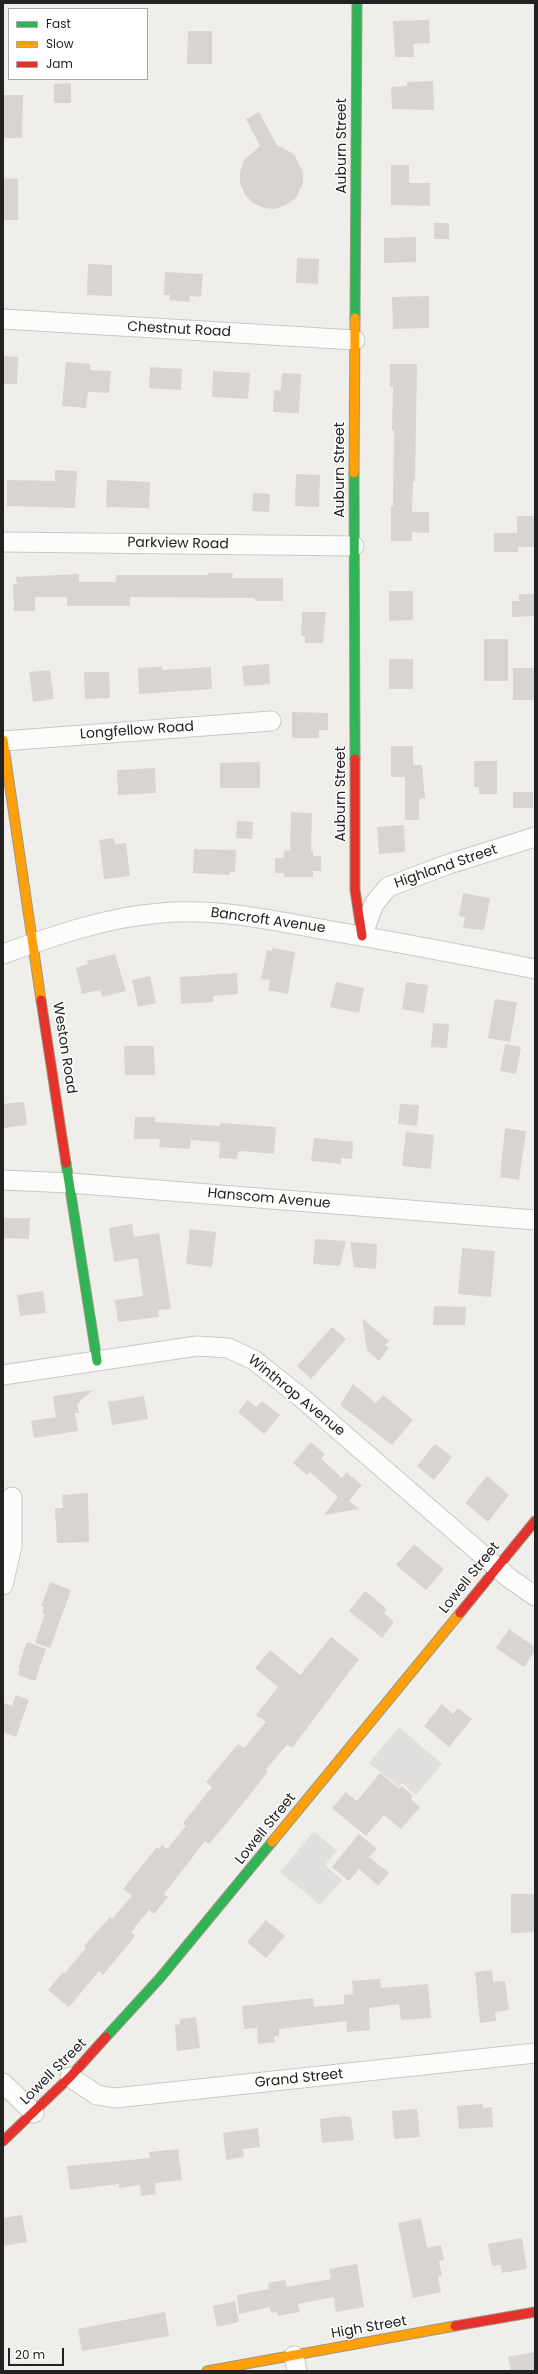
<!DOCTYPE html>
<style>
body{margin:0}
#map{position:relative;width:538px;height:2374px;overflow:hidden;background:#f0eeeb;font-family:Poppins,sans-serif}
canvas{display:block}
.frame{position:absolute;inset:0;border:4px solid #222;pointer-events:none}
.legend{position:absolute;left:8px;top:8px;width:140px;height:72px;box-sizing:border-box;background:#fff;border:1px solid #a7a7a7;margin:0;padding:5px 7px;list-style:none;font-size:12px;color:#222}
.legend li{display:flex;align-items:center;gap:8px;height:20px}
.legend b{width:20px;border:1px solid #a7a7a7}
.scale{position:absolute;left:8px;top:2348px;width:56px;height:18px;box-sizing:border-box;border:2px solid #222;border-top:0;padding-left:5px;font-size:12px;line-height:14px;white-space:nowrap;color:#222;-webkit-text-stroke:3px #fff;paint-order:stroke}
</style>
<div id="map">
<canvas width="538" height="2374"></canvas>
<div class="frame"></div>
<ul class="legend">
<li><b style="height:5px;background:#30b455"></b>Fast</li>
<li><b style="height:5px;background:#ff9f0a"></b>Slow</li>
<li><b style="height:5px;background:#e5322d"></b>Jam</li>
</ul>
<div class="scale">20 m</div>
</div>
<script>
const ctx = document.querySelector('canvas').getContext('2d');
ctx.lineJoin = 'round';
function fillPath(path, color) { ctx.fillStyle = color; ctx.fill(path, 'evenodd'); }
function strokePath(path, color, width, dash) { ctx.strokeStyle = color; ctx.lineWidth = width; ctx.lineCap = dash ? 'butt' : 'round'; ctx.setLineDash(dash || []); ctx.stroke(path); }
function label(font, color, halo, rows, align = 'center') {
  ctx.font = font + ' Poppins,sans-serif'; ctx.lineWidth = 3; ctx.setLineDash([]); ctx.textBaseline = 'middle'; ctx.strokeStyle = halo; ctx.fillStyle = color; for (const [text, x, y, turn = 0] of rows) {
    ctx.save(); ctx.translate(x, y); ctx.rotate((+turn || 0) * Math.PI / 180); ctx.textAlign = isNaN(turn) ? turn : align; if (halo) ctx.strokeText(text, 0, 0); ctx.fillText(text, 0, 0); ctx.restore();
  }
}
fillPath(new Path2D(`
 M 399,1727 L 442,1764 L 416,1795 L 402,1783 L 399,1787 L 369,1763 Z
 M 314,1831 L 337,1851 L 325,1865 L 342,1880 L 320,1905 L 280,1872 Z`), '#e0dfde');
fillPath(new Path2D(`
 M 429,20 L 430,43 L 413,44 L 414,57 L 395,57 L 393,21 Z
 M 188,31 L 212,31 L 212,64 L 187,64 Z
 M 433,81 L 434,110 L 392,109 L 391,87 L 407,86 L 407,82 Z
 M 71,83 L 71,103 L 54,103 L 54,84 Z
 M 3,95 L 23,95 L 22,138 L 3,138 Z
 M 259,112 L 277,145 L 294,154 L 303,172 L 303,183 L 296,198 L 286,205 L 275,209 L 264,208 L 253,203 L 245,195 L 240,183 L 240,172 L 244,160 L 260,146 L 246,119 Z
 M 391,165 L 409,165 L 409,183 L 430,183 L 430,206 L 391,205 Z
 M 3,178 L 18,179 L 18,220 L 3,220 Z
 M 434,223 L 449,223 L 449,239 L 434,239 Z
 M 416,237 L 416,262 L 384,263 L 384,238 Z
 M 297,258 L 319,259 L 318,284 L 296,283 Z
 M 88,264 L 112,265 L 112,296 L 87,295 Z
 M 165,272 L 203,274 L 201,297 L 190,296 L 189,302 L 169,300 L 170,295 L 164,295 Z
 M 429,296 L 429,328 L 393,329 L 392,297 Z
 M 3,356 L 18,357 L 17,384 L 3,384 Z
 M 66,362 L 90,364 L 90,370 L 111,371 L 109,393 L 88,392 L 86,408 L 62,406 Z
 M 390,364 L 417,364 L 415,481 L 413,481 L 412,512 L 429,512 L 429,533 L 412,532 L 412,541 L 391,541 L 391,506 L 393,506 L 394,430 L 392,430 L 393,387 L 390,387 Z
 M 150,367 L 182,369 L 181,390 L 149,388 Z
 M 213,371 L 250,373 L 248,399 L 212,397 Z
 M 282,373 L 301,374 L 299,413 L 273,412 L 274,390 L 281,390 Z
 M 55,470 L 77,471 L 75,508 L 7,506 L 7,480 L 55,481 Z
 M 296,474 L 320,475 L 319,507 L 295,506 Z
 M 107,480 L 150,482 L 149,508 L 106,507 Z
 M 253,493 L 270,494 L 269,512 L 252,511 Z
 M 517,516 L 535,516 L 535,547 L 518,547 L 518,552 L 494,552 L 494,533 L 517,533 Z
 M 208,573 L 233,573 L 232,578 L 283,578 L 283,601 L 255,601 L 255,598 L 130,597 L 130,606 L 67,606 L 67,597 L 35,597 L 35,611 L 14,611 L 13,584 L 17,584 L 16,577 L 79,574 L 79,582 L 116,582 L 116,575 L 208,575 Z
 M 389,591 L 413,591 L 413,620 L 389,621 Z
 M 519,594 L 535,594 L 535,616 L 512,617 L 512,601 L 519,601 Z
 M 302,612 L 326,612 L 323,643 L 305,643 L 305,636 L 301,636 Z
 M 484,639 L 508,639 L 508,681 L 484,681 Z
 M 389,659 L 413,659 L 413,689 L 389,689 Z
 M 269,664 L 270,684 L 244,686 L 242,666 Z
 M 162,667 L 162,670 L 211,667 L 212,689 L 139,694 L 138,668 Z
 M 513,668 L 535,668 L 535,700 L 513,700 Z
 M 50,670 L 54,699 L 33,702 L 29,672 Z
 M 84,672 L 109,672 L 110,698 L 85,699 Z
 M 292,712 L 328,713 L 328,730 L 319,730 L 319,738 L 292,738 Z
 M 391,746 L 413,746 L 413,765 L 422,765 L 425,798 L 419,799 L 419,820 L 405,820 L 405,777 L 391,777 Z
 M 474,761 L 497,761 L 497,794 L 479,794 L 479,787 L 474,787 Z
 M 260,762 L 260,788 L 220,788 L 220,763 Z
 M 155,768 L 156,793 L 118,795 L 117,770 Z
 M 513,792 L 533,792 L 533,808 L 513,808 Z
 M 291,812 L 312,813 L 311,851 L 313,851 L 313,856 L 321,856 L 321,871 L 313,871 L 313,877 L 284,877 L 284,873 L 275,873 L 275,858 L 284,858 L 284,850 L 290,851 Z
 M 237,821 L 253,822 L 252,839 L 236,838 Z
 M 404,825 L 405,852 L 379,854 L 377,827 Z
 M 114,838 L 115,844 L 126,843 L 130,876 L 104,879 L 99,840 Z
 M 194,849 L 236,850 L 235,872 L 230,872 L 230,875 L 193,873 Z
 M 463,893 L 490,898 L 484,930 L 463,928 L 465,917 L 459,916 Z
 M 272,948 L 295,952 L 288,994 L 268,990 L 270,980 L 261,979 L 267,950 L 272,951 Z
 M 115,954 L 126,991 L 102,997 L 100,990 L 82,994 L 76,968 L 88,964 L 87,961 Z
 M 237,973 L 238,994 L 213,996 L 213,1002 L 181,1004 L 180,977 Z
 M 150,976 L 156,1003 L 138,1007 L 132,980 Z
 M 336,982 L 364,988 L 359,1013 L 330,1007 Z
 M 406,982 L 428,985 L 424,1013 L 402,1009 Z
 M 495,999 L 517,1002 L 510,1042 L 488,1038 Z
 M 433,1023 L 449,1024 L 447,1048 L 431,1047 Z
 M 505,1044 L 521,1047 L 516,1074 L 500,1071 Z
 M 124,1046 L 154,1046 L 155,1075 L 125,1075 Z
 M 24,1102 L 27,1125 L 3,1128 L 3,1104 Z
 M 400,1104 L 419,1105 L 417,1126 L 398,1124 Z
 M 135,1117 L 155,1117 L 155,1122 L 220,1126 L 220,1123 L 276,1127 L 274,1154 L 241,1151 L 238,1152 L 237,1159 L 219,1158 L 220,1142 L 191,1140 L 190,1149 L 159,1147 L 160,1139 L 134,1139 Z
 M 505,1128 L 526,1131 L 519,1180 L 500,1177 Z
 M 406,1132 L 434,1135 L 431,1169 L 402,1166 Z
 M 314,1138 L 353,1142 L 352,1159 L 341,1158 L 341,1164 L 311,1161 Z
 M 3,1218 L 30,1218 L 29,1239 L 3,1238 Z
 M 132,1224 L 134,1237 L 159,1233 L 171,1309 L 158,1310 L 159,1317 L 118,1322 L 115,1300 L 143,1296 L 138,1258 L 114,1262 L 109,1228 Z
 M 190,1229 L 216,1232 L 212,1267 L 186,1264 Z
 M 315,1239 L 346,1241 L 340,1266 L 313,1264 Z
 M 350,1242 L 377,1244 L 376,1269 L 354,1267 Z
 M 462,1248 L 495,1251 L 491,1297 L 458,1294 Z
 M 43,1291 L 46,1313 L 20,1316 L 17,1295 Z
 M 434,1306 L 466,1307 L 465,1325 L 433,1325 Z
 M 362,1318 L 389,1341 L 385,1345 L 389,1348 L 379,1361 L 367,1350 Z
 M 332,1327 L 346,1339 L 311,1379 L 297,1366 Z
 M 353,1384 L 376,1403 L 383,1395 L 413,1420 L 392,1445 L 340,1405 Z
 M 93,1390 L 77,1404 L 79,1413 L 75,1413 L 78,1431 L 34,1438 L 31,1421 L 56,1417 L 53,1396 Z
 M 144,1396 L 148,1419 L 112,1425 L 108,1402 Z
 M 248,1400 L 256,1407 L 262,1401 L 280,1415 L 264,1434 L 238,1412 Z
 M 311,1442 L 325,1454 L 321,1459 L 342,1478 L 346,1472 L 362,1485 L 349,1501 L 359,1509 L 324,1515 L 338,1497 L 310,1472 L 307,1475 L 293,1463 Z
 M 435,1444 L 452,1457 L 434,1480 L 417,1466 Z
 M 487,1476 L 509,1495 L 488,1522 L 465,1503 Z
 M 88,1493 L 89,1542 L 57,1543 L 55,1508 L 63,1508 L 62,1495 Z
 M 414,1544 L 444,1569 L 426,1590 L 396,1565 Z
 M 50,1582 L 71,1590 L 50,1648 L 35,1643 L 45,1614 L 42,1613 L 44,1607 L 41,1606 Z
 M 365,1591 L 387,1609 L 384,1613 L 394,1622 L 382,1638 L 349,1611 Z
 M 509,1629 L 535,1647 L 535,1651 L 524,1667 L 496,1648 Z
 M 331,1637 L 359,1659 L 292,1748 L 287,1745 L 266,1769 L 268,1771 L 249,1796 L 209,1844 L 205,1841 L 164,1894 L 168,1897 L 154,1914 L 149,1910 L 131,1932 L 135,1936 L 103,1975 L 99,1971 L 69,2007 L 48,1990 L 63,1972 L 64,1974 L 86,1948 L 84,1946 L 110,1917 L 112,1919 L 132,1896 L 123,1889 L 157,1847 L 159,1849 L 162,1845 L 167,1849 L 186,1826 L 183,1823 L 212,1787 L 206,1782 L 238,1744 L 244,1748 L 266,1722 L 256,1715 L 278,1687 L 255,1668 L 270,1650 L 300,1675 Z
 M 27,1642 L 46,1649 L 35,1681 L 18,1675 L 20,1668 L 18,1668 Z
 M 16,1695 L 29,1700 L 16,1737 L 3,1732 L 3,1703 L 12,1706 Z
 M 442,1704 L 453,1714 L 458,1708 L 472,1719 L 449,1747 L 424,1726 Z
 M 380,1773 L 399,1789 L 402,1786 L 413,1796 L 411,1799 L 420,1807 L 401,1829 L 384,1815 L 366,1836 L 332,1808 L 346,1792 L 357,1801 Z
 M 359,1834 L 377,1849 L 369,1857 L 389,1873 L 378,1886 L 359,1869 L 349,1881 L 332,1867 Z
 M 511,1894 L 535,1894 L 535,1932 L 511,1933 Z
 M 266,1920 L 285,1936 L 266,1958 L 247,1942 Z
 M 492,1970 L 493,1982 L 505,1981 L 509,2010 L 495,2012 L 496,2021 L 480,2023 L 475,1972 Z
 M 380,1979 L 381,1988 L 428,1984 L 431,2018 L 401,2020 L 399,2004 L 369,2008 L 370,2030 L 347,2032 L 346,2021 L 279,2029 L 279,2036 L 274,2036 L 275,2042 L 258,2044 L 257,2028 L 244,2029 L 242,2006 L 313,1998 L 314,2007 L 344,2004 L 344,1995 L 353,1994 L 352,1981 Z
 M 196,2017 L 200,2048 L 177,2051 L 175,2025 L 180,2024 L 180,2019 Z
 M 483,2104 L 483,2108 L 492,2107 L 493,2127 L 459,2129 L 457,2106 Z
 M 417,2109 L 420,2137 L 394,2139 L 392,2111 Z
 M 344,2116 L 351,2117 L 354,2140 L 322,2143 L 320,2119 Z
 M 258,2128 L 260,2147 L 243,2149 L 244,2157 L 226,2160 L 223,2133 Z
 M 178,2149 L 182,2180 L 155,2183 L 156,2194 L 141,2196 L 140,2185 L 119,2188 L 119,2184 L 70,2190 L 67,2166 L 150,2158 L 149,2152 Z
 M 22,2215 L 27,2242 L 3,2246 L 3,2218 Z
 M 421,2218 L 427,2248 L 441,2245 L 444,2260 L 439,2261 L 442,2276 L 438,2277 L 441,2292 L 413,2298 L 398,2223 Z
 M 522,2238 L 527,2269 L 502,2273 L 501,2265 L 492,2266 L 488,2244 Z
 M 357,2264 L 364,2307 L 336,2312 L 334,2297 L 298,2304 L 300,2312 L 278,2316 L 277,2312 L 271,2313 L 270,2307 L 239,2314 L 237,2295 L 269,2289 L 268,2283 L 285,2280 L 287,2287 L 331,2279 L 329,2269 Z
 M 235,2301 L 239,2322 L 217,2327 L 213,2306 Z
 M 165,2312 L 169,2336 L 82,2351 L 78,2329 Z
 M 535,2352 L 535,2371 L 511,2371 L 508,2357 Z`), '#d7d4d2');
const street = new Path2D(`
 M 3,319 L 355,340
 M 3,542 L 354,546
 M 3,741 L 271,721
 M 362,936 L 374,904 L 388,887 L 446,865 L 535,837
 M 3,954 C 53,936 107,917 161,913 C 217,908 272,920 326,930 C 396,942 465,955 535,969
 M 3,1180 L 70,1183 L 535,1220
 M 3,1375 L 197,1346 L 228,1348 L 254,1360 L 303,1399 L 509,1578 L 535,1596
 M 3,1585 L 12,1546 L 12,1497
 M 70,2077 L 97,2095 L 115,2098 L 535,2053
 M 3,2083 L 34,2113
 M 294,2356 L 297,2371`);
const fast = new Path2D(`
 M 355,318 L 357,3
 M 354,473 L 355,759
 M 66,1163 L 97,1361
 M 106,2037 L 160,1978 L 272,1842`);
const slow = new Path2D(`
 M 354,473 L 355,318
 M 3,740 L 41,1000
 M 272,1842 L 460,1613
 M 207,2371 L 455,2326`);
const jam = new Path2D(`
 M 355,759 L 355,890 L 362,936
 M 41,1000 L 66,1163
 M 460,1613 L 535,1521
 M 3,2141 L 70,2077 L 106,2037
 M 455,2326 L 535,2312`);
strokePath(street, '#c9c8c7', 21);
strokePath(fast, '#999a82', 11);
strokePath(slow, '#999a82', 11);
strokePath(jam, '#999a82', 11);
strokePath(street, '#fdfcfc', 19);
strokePath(fast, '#30b455', 9);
strokePath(slow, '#ff9f0a', 9);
strokePath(jam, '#e5322d', 9);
label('14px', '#222', '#fff', [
 ["Auburn Street",342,146,-90],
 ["Chestnut Road",179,330,3],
 ["Auburn Street",340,470,-90],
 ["Parkview Road",178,544,1],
 ["Longfellow Road",137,731,-4],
 ["Auburn Street",341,794,-90],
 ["Highland Street",446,867,-19],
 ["Bancroft Avenue",268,921,8],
 ["Weston Road",64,1048,81],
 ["Hanscom Avenue",269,1199,5],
 ["Winthrop Avenue",296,1396,39],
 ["Lowell Street",470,1578,-51],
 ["Lowell Street",266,1829,-51],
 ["Lowell Street",54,2072,-45],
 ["Grand Street",299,2079,-6],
 ["High Street",369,2328,-10]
]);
</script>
